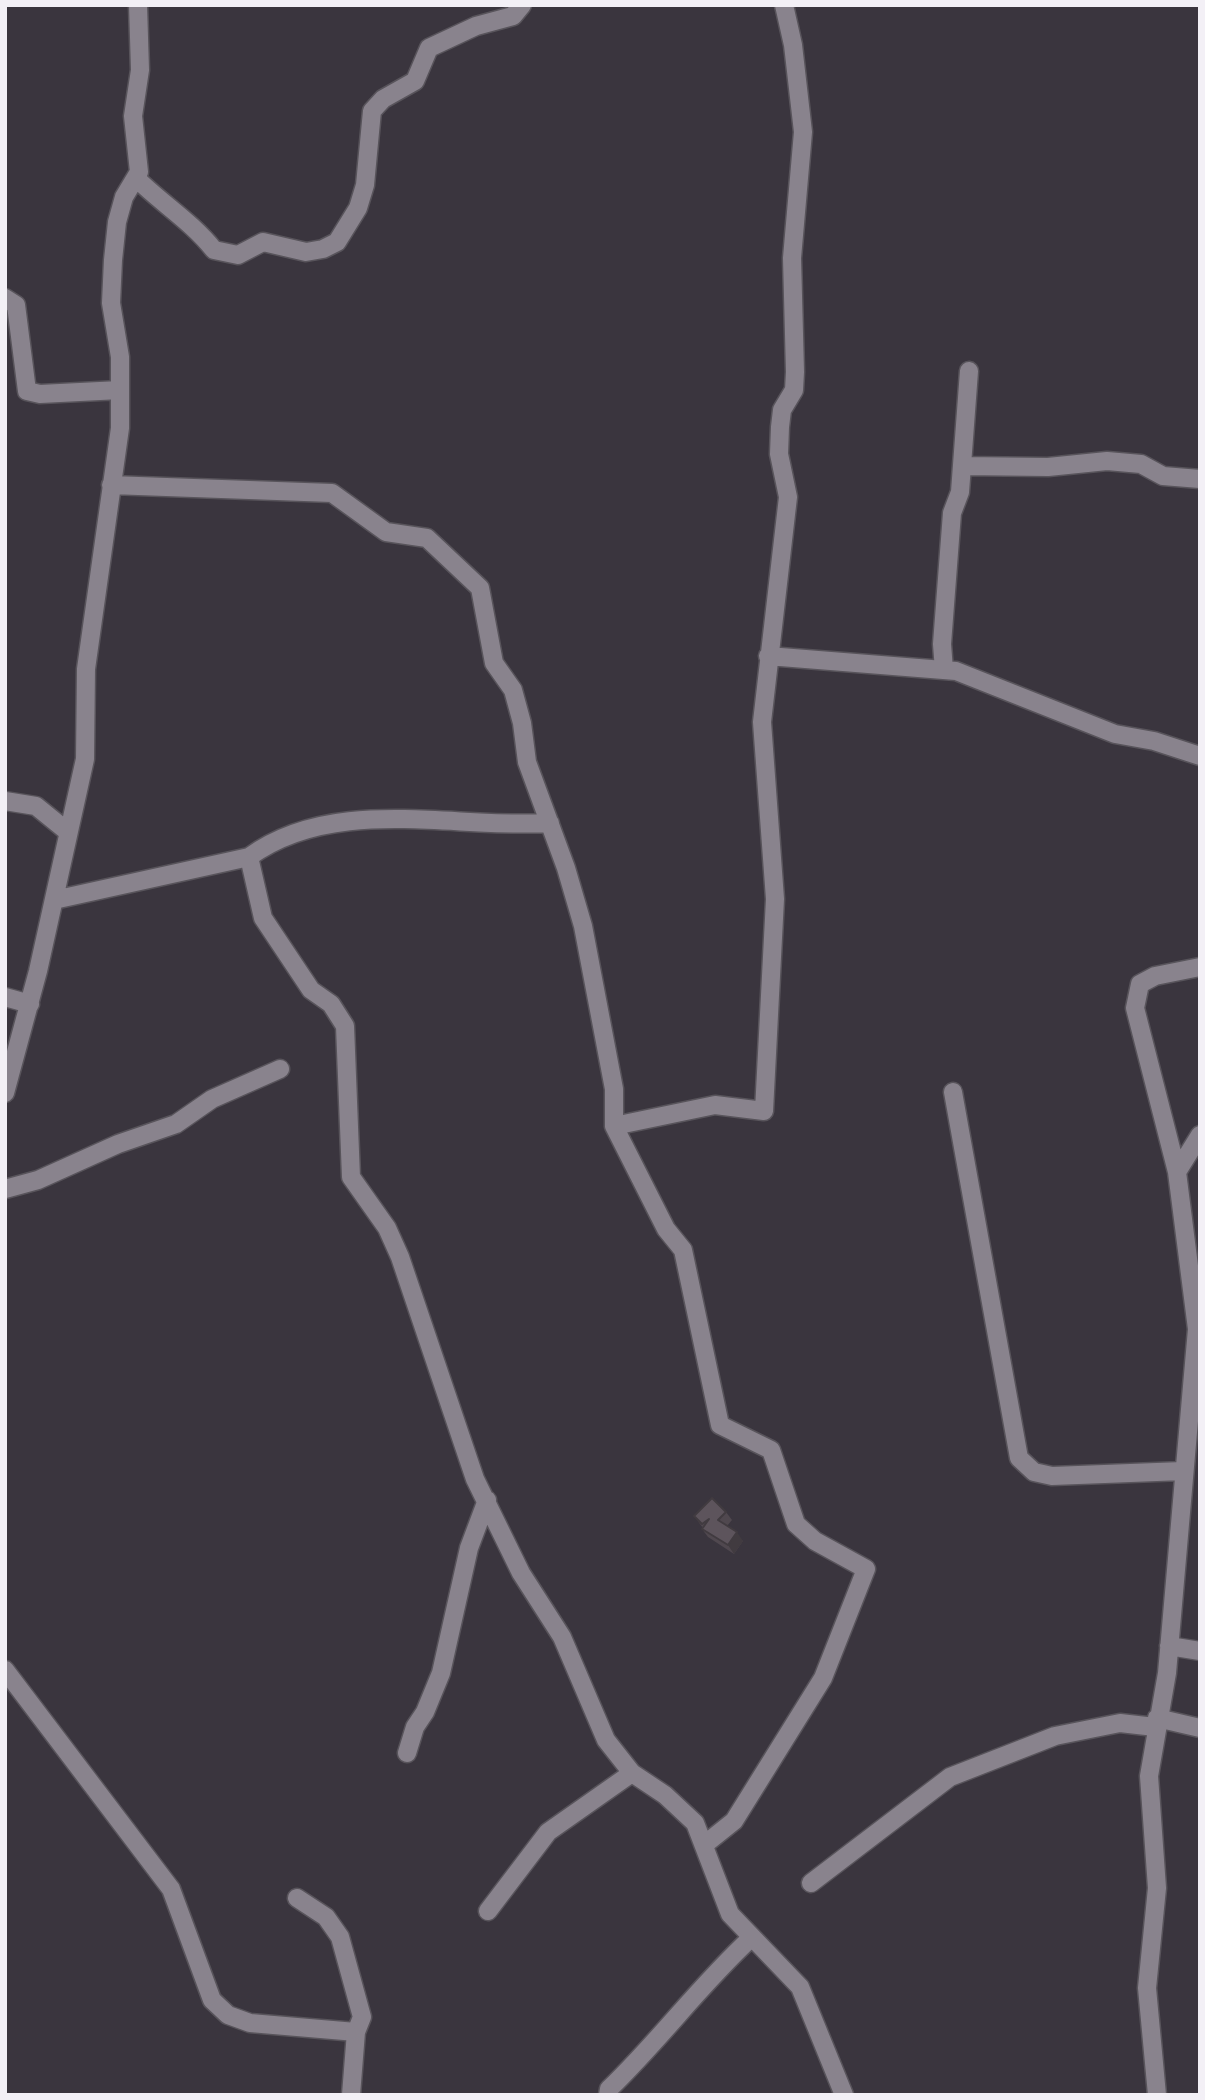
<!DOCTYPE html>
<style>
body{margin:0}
#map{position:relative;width:1205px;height:2100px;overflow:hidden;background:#3a353e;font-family:Signika,sans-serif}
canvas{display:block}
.frame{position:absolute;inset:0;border:7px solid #f3f0f6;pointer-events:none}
</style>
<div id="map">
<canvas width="1205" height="2100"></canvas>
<div class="frame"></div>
</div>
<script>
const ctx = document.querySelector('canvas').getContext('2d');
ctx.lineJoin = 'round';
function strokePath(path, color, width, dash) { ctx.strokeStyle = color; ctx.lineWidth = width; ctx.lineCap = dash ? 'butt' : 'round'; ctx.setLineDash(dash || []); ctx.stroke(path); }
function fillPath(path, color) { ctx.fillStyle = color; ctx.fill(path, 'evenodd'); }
const minor = new Path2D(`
 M 136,178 C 161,203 192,222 214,250 L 238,255 L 263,242 L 306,252 L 323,249 L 337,242 L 358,208 L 365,185 L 372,111 L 383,99 L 415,81 L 429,48 L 476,26 L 513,16 L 522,5
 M 5,298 L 16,305 L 27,391 L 40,394 L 120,390
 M 963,466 L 1048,467 L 1107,461 L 1141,464 L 1163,476 L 1200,479
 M 111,485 L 332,493 L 386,532 L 427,538 L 480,588 L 494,663 L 513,690 L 522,723 L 527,762 L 566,868 L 583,926 L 614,1089 L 614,1126 L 666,1229 L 683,1250 L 720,1425 L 771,1450 L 796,1524 L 815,1541 L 866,1569 L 823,1678 L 734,1821 L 704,1845
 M 768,656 L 956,671 L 1115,734 L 1154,741 L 1200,756
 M 944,670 L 942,644 L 952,513 L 960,492 L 969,371
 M 5,801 L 36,806 L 68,832
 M 249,857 L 263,918 L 311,990 L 331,1004 L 345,1026 L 351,1177 L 387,1228 L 400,1257 L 475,1479 L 521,1573 L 562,1637 L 606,1740 L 632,1773 L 665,1795 L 695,1823 L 730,1914 L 800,1987 L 844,2095
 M 54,900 L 249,857 C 334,795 452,829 550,823
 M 5,997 L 30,1004
 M 953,1092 L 1019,1458 L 1034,1472 L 1052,1476 L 1183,1471
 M 5,1093 L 38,971 L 85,759 L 86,669 L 120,428 L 120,357 L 111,303 L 113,260 L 117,222 L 124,197 L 139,172 L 133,116 L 140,70 L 138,5
 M 614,1126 L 715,1105 L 764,1111 L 775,899 L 762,722 L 788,497 L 779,454 L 780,427 L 782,410 L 794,390 L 795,372 L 792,258 L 803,132 L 793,45 L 784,5
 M 1177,1172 L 1135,1008 L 1140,984 L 1155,976 L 1200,967
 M 5,1189 L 38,1180 L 118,1144 L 176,1124 L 212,1099 L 280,1069
 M 1169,1646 L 1200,1651
 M 5,1670 L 171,1889 L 212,2000 L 228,2015 L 250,2023 L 356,2032 L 351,2095
 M 1157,1718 L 1200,1728
 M 407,1753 L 415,1727 L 425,1712 L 441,1673 L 469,1548 L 487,1500
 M 811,1883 L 950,1777 L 1055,1736 L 1120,1723 L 1155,1727
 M 297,1898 L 326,1917 L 340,1937 L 362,2017 L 356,2032
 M 488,1911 L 548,1832 L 632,1773
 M 608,2095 L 609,2089 C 659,2041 700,1985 751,1938
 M 1157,2095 L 1147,1988 L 1157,1888 L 1149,1776 L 1167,1673 L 1197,1329 L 1177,1172 L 1200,1135`);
strokePath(minor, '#58545b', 21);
strokePath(minor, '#89838d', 18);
fillPath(new Path2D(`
 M 726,1512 L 732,1520 L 727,1526 L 743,1541 L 734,1554 L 708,1537 L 702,1529 L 703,1528 L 694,1516 Z`), '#50484f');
fillPath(new Path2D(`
 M 737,1532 L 743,1541 L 734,1554 L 728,1545 Z`), '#413b40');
const building = new Path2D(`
 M 712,1498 L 726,1512 L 718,1520 L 737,1532 L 728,1545 L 702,1529 L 709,1519 L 702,1524 L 694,1516 Z`);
fillPath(building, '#5d545c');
strokePath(building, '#413b40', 2);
</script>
